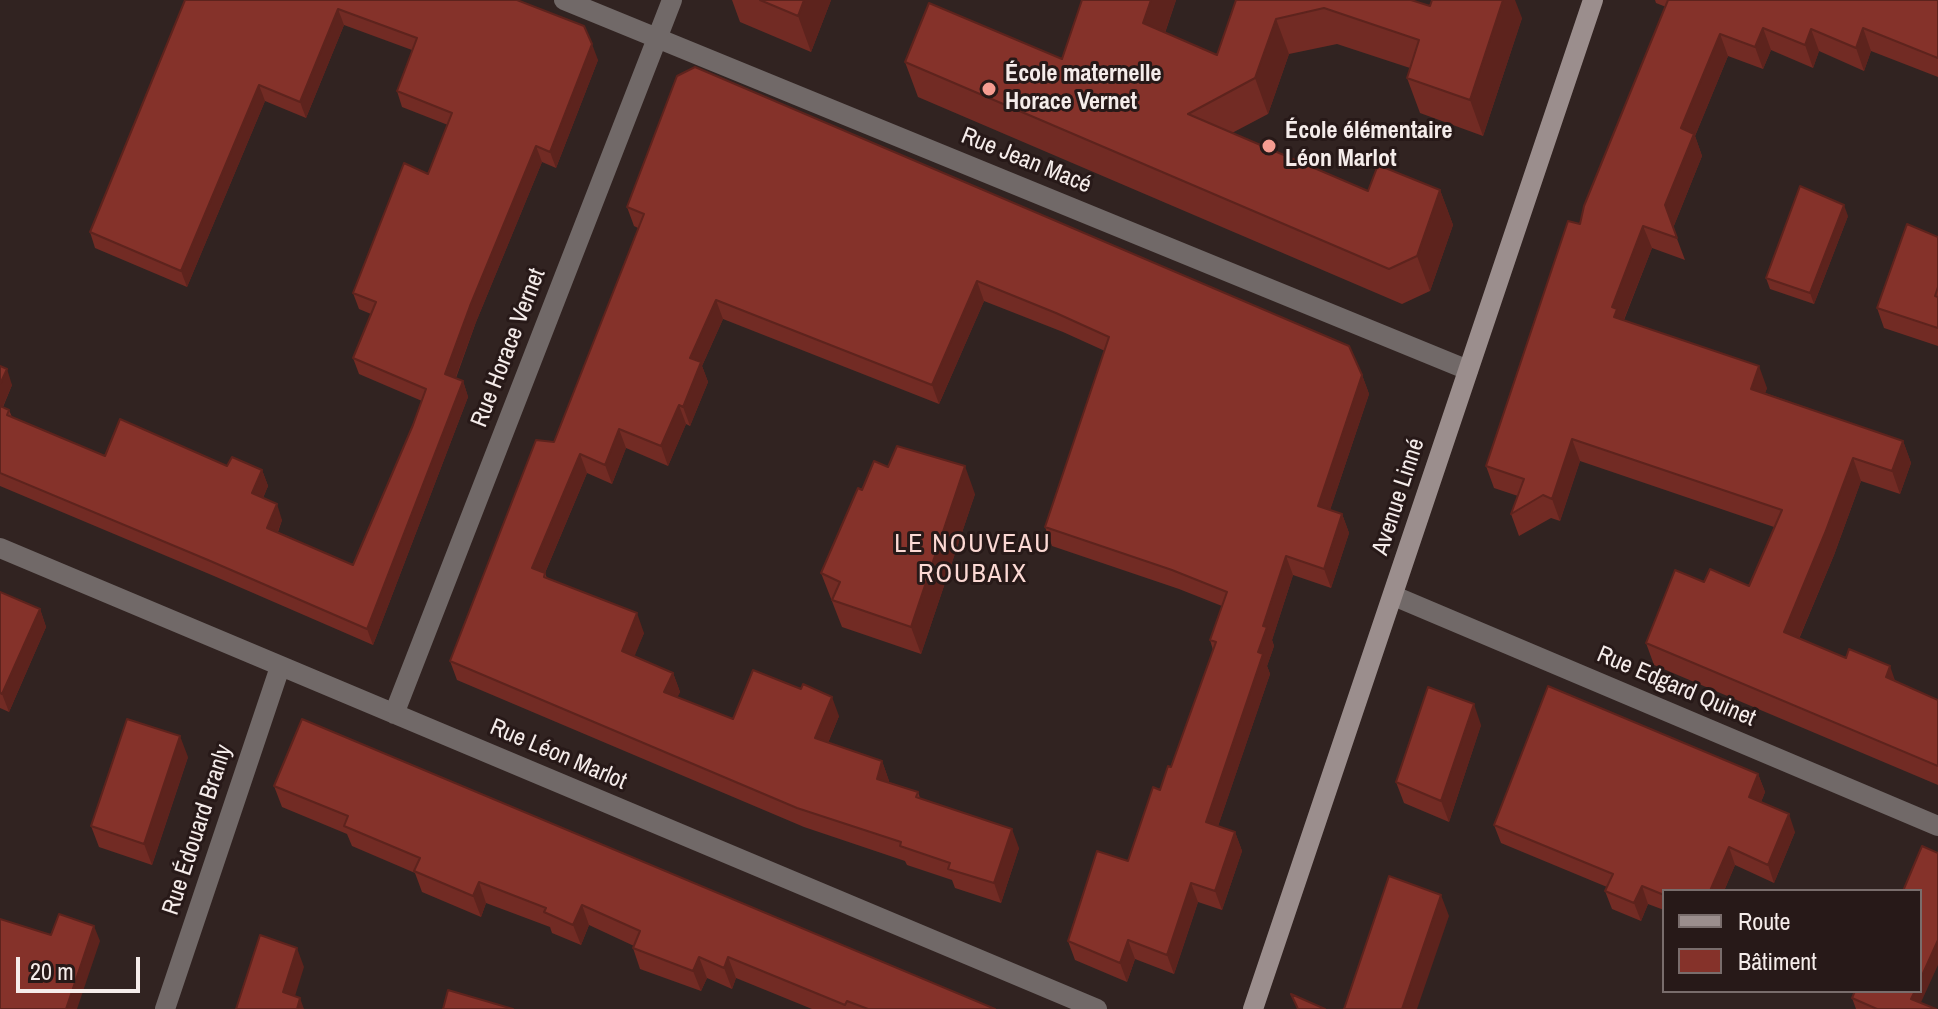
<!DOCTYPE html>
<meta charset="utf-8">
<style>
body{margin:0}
#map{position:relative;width:1938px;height:1009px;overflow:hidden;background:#312321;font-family:"Archivo Narrow",sans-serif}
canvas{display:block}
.legend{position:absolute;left:1662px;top:889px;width:260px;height:104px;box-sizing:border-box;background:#271918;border:2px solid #796d6c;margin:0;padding:10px 14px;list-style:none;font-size:24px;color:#f5ecea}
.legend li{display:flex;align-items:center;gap:16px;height:40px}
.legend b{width:40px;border:2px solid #796d6c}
.scale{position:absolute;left:16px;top:957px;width:124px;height:36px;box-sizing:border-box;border:4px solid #f5ecea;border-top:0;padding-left:10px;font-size:24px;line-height:28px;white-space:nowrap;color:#f5ecea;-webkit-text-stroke:6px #271918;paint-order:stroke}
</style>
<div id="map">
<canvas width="1938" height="1009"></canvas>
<ul class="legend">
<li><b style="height:10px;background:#9b8e8d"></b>Route</li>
<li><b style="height:22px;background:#85322a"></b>Bâtiment</li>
</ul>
<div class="scale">20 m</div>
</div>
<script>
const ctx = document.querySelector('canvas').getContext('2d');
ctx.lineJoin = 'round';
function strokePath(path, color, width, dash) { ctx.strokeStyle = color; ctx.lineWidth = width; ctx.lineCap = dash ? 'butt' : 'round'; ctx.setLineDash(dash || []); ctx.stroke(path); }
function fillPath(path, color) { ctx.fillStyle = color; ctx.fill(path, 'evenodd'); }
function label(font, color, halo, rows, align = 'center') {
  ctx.font = font + ' "Archivo Narrow",sans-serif'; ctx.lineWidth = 6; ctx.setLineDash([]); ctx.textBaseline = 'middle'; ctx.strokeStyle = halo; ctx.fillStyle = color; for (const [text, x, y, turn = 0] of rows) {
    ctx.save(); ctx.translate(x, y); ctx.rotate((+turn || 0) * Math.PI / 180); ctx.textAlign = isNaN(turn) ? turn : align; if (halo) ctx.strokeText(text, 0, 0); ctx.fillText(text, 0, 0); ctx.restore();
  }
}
strokePath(new Path2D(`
 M 564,0 L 1468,370
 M 0,548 L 1097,1009
 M 1394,596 L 1938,826
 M 394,714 L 672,0
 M 165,1009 L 280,667`), '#716968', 20);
strokePath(new Path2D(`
 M 1253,1009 C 1368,673 1480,336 1593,0`), '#9b8e8d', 20);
fillPath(new Path2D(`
 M 185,0 L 517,0 L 598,60 L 556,168 L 542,162 L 476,322 L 456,378 L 463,381 L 468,397 L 373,645 L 214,576 L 0,486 L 0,366 L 12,385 L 3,407 L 9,410 L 12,417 L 105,456 L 262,470 L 268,486 L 263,498 L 282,520 L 278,532 L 353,565 L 413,425 L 422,401 L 359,374 L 353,358 L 371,314 L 359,309 L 353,293 L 428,174 L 448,125 L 402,107 L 397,91 L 412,50 L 344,25 L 306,118 L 265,101 L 187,287 L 95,248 L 90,232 Z
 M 732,0 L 831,0 L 811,52 L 740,22 Z
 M 1082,0 L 1176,0 L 1165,33 L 1217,55 L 1236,0 L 1430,6 L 1522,18 L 1483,136 L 1420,113 L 1407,78 L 1410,68 L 1337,44 L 1289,54 L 1268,114 L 1232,133 L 1368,191 L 1440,190 L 1453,225 L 1430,291 L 1402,304 L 918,97 L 905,62 L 1062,59 Z
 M 1655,0 L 1938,0 L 1938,77 L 1871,51 L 1864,71 L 1819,51 L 1813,68 L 1771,50 L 1763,69 L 1728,56 L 1695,136 L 1702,156 L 1673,228 L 1685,260 L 1652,248 L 1624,320 L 1767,388 L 1765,393 L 1903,441 L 1911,463 L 1900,494 L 1861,481 L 1834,555 L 1799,639 L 1938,700 L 1938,785 L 1654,665 L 1646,643 L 1704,582 L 1749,586 L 1774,527 L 1580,461 L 1560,521 L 1551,518 L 1519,536 L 1511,514 L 1518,496 L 1494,488 L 1486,466 L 1666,7 L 1656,3 Z
 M 677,76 L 1362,375 L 1369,394 L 1330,510 L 1342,514 L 1349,533 L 1331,588 L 1293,575 L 1272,640 L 1274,646 L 1267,666 L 1270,674 L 1218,826 L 1235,832 L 1242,851 L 1222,910 L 1198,902 L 1174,974 L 1135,959 L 1127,982 L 1075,960 L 1068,941 L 1128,861 L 1171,767 L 1213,650 L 1210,640 L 1222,606 L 1179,589 L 1052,546 L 1045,527 L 1105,351 L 1063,332 L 984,301 L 939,404 L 723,319 L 702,366 L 708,382 L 690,426 L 686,424 L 668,466 L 626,448 L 612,484 L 587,473 L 545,573 L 547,578 L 644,633 L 634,656 L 673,673 L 680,692 L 677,697 L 733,719 L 839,716 L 828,743 L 882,761 L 889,781 L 889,782 L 918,792 L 920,798 L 1019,848 L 1001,903 L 955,888 L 952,880 L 907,865 L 905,861 L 804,827 L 457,680 L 450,661 L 554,442 L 638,228 L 634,226 L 627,207 Z
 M 1848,216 L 1814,304 L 1770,289 L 1766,278 Z
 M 1938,237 L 1938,346 L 1884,328 L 1877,308 Z
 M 888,467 L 975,494 L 921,654 L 842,627 L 821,573 L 862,490 Z
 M 0,592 L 40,609 L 46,627 L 9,712 L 0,708 Z
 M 1481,725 L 1449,822 L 1404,803 L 1396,782 Z
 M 188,757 L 152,865 L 99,847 L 91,826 Z
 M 1758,774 L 1765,792 L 1761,802 L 1795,832 L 1774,883 L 1735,865 L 1724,891 L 1664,891 L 1664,910 L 1648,904 L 1641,921 L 1612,909 L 1605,891 L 1607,887 L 1501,843 L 1494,825 Z
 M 274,786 L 995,1009 L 812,1009 L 736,978 L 732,989 L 707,978 L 701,991 L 640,969 L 633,948 L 634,946 L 589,925 L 581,945 L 552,933 L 550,927 L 486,903 L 481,917 L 422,892 L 415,873 L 352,846 L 347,834 L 282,807 Z
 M 1852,998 L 1921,1003 L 1936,1009 L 1856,1009 Z`), '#722b24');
fillPath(new Path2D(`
 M 804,0 L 831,0 L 811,52 L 798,16 Z
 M 1151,0 L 1176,0 L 1156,59 L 1143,23 Z
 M 1503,0 L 1515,0 L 1522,18 L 1483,136 L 1470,100 Z
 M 338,9 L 344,25 L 306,118 L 300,102 Z
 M 1276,19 L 1289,54 L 1268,114 L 1255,78 Z
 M 1763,28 L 1771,50 L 1763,69 L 1755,47 Z
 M 1863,28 L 1871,51 L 1864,71 L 1856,48 Z
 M 1811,29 L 1819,51 L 1813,68 L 1805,45 Z
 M 1720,34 L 1728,56 L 1695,136 L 1702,156 L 1673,228 L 1665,205 L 1681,128 Z
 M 592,44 L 598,60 L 556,168 L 550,152 Z
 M 259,85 L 265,101 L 187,287 L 181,271 Z
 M 536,146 L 542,162 L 476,322 L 451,390 L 445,374 L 470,306 Z
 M 1440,190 L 1453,225 L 1430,291 L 1417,256 Z
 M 1844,205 L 1848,216 L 1814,304 L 1810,293 Z
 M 1643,226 L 1652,248 L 1622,324 L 1614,317 L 1612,307 Z
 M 977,281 L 984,301 L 939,404 L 932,385 Z
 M 716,300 L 723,319 L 702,366 L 708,382 L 690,426 L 683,407 L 690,358 Z
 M 1759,366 L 1767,388 L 1759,411 L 1751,389 Z
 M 7,369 L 12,385 L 0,413 L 0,384 Z
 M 1362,375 L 1369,394 L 1325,525 L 1318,506 Z
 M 463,381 L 468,397 L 373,645 L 367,629 Z
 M 679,405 L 686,424 L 668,466 L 661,446 Z
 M 619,429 L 626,448 L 612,484 L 605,465 Z
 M 1572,439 L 1580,461 L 1560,521 L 1552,499 Z
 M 1903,441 L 1911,463 L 1900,494 L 1892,471 Z
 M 580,454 L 587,473 L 539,587 L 532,568 Z
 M 1853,458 L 1861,481 L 1834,555 L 1792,655 L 1784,632 Z
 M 965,466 L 975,494 L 921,654 L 911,627 Z
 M 262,470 L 268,486 L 258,509 L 252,493 Z
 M 277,504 L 282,520 L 273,544 L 267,528 Z
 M 1342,514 L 1349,533 L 1331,588 L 1324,569 Z
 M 1286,556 L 1293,575 L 1272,640 L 1274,646 L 1267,666 L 1270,674 L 1213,841 L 1206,822 L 1258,652 L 1263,626 Z
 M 40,609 L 46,627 L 9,712 L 2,694 Z
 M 637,613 L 644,633 L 629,670 L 622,651 Z
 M 1890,666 L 1898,689 L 1886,677 Z
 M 673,673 L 680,692 L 671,711 L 664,692 Z
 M 832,697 L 839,716 L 822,757 L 815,738 Z
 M 1474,704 L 1481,725 L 1449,822 L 1441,801 Z
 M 180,736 L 188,757 L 152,865 L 144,844 Z
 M 882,761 L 889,781 L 884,798 L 877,779 Z
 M 1758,774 L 1765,792 L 1756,815 L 1749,797 Z
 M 1789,814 L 1795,832 L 1774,883 L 1768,865 Z
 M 1012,829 L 1019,848 L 1001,903 L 994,883 Z
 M 1235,832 L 1242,851 L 1222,910 L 1215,891 Z
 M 1729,847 L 1735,865 L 1724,891 L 1710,891 Z
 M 479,882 L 486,903 L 481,917 L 473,896 Z
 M 1191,883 L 1198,902 L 1174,974 L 1167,955 Z
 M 1642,886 L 1648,904 L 1641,921 L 1634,903 Z
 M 1441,895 L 1449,916 L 1417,1009 L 1402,1009 Z
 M 582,905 L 589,925 L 581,945 L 573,925 Z
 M 94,926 L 100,941 L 77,1009 L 66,1009 Z
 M 1128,940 L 1135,959 L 1127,982 L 1120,963 Z
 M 1938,940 L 1938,965 L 1918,1009 L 1911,999 L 1915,991 L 1920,991 L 1920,980 Z
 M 297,948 L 304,967 L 291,1009 L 283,992 Z
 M 699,957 L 707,978 L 701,991 L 693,971 Z
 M 728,957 L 736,978 L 732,989 L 724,968 Z
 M 300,998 L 304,1009 L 297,1009 Z`), '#5d231d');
const building = new Path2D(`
 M 185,0 L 517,0 L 584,26 L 592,44 L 550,152 L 536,146 L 470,306 L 445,374 L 463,381 L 367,629 L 208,560 L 0,473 L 0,406 L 9,410 L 7,415 L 105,456 L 120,419 L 227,466 L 232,457 L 262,470 L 252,493 L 277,504 L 267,528 L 353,565 L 413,425 L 426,389 L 353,358 L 376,302 L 353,293 L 404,163 L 428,174 L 452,113 L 397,91 L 417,38 L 338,9 L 300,102 L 259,85 L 181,271 L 90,232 Z
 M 760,0 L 804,0 L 798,16 Z
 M 1082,0 L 1151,0 L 1143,23 L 1217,55 L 1236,0 L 1411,0 L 1430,6 L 1432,0 L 1503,0 L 1470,100 L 1407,78 L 1419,40 L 1324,8 L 1276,19 L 1255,78 L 1188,114 L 1368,191 L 1378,165 L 1440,190 L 1417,256 L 1389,269 L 905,62 L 929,3 L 1062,59 Z
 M 1668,0 L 1938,0 L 1938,58 L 1863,28 L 1856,48 L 1811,29 L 1805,45 L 1763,28 L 1755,47 L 1720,34 L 1681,128 L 1694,134 L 1665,205 L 1677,238 L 1643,226 L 1612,307 L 1617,309 L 1614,317 L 1759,366 L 1751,389 L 1903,441 L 1892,471 L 1853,458 L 1825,533 L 1784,632 L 1846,658 L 1849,649 L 1890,666 L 1886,677 L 1938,700 L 1938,766 L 1646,643 L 1675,570 L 1704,582 L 1710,569 L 1749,586 L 1782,510 L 1572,439 L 1552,499 L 1543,495 L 1511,514 L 1524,479 L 1486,466 L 1568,221 L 1580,224 L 1584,206 Z
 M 695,67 L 1349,346 L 1362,375 L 1318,506 L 1342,514 L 1324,569 L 1286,556 L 1263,626 L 1267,627 L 1258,652 L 1263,654 L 1206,822 L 1235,832 L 1215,891 L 1191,883 L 1167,955 L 1128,940 L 1120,963 L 1068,941 L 1097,851 L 1128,861 L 1153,787 L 1160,790 L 1168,766 L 1171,767 L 1216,642 L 1210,640 L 1227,592 L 1172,570 L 1045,527 L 1109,337 L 1056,313 L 977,281 L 932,385 L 716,300 L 690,358 L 701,362 L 683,407 L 679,405 L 661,446 L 619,429 L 605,465 L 580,454 L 532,568 L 545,573 L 544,577 L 637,613 L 622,651 L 673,673 L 664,692 L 733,719 L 753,670 L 801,689 L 803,684 L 832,697 L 815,738 L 882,761 L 877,779 L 918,792 L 916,797 L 1012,829 L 994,883 L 948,869 L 950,863 L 900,846 L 901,842 L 797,808 L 450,661 L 536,440 L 554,442 L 644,214 L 627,207 L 677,76 Z
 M 1800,186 L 1844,205 L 1810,293 L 1766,278 Z
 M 1907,224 L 1938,237 L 1938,287 L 1935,296 L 1938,297 L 1938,328 L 1877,308 Z
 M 0,366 L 7,369 L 0,384 Z
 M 897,446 L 965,466 L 911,627 L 832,600 L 840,582 L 821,573 L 858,488 L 862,490 L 874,461 L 888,467 Z
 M 0,592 L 40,609 L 2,694 L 0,693 Z
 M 1548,686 L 1758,774 L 1749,797 L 1789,814 L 1768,865 L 1729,847 L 1710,891 L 1664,891 L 1664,895 L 1642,886 L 1634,903 L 1605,891 L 1613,874 L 1494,825 Z
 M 1428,687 L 1474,704 L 1441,801 L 1396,782 Z
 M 127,719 L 180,736 L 144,844 L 91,826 Z
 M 302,719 L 995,1009 L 868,1009 L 847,1001 L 845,1005 L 728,957 L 724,968 L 699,957 L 693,971 L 633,948 L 640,931 L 582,905 L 573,925 L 544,912 L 546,908 L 479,882 L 473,896 L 414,871 L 420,858 L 344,826 L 348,816 L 274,786 Z
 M 1922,846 L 1938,853 L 1938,940 L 1920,980 L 1920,891 L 1903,891 Z
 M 1389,876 L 1441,895 L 1402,1009 L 1344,1009 Z
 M 59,914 L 94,926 L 66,1009 L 0,1009 L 0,919 L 51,935 Z
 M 260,935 L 297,948 L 283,992 L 300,998 L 297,1009 L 236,1009 Z
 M 448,990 L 513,1009 L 443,1009 Z
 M 1855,991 L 1915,991 L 1911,999 L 1936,1009 L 1877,1009 L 1852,998 Z
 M 1291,994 L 1325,1009 L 1298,1009 Z`);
fillPath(building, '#85322a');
strokePath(building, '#5d231d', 2);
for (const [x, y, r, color] of [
 [989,89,8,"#f59c91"],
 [1269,146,8,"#f59c91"]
]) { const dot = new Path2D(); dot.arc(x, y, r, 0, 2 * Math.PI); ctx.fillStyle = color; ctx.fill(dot); strokePath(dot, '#271918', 3); }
label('bold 24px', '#f5ecea', '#271918', [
 ["École maternelle",1005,75],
 ["Horace Vernet",1005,103],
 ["École élémentaire",1285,132],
 ["Léon Marlot",1285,160]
], 'left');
label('24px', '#f5ecea', '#271918', [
 ["Rue Jean Macé",1026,161,22],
 ["Rue Horace Vernet",509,348,-69],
 ["Avenue Linné",1399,497,-72],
 ["Rue Edgard Quinet",1676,687,23],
 ["Rue Léon Marlot",558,755,23],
 ["Rue Édouard Branly",198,830,-72]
]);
ctx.letterSpacing = '2px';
label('26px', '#fcd9d4', '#271918', [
 ["LE NOUVEAU",973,545],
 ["ROUBAIX",973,575]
]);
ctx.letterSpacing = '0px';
</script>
